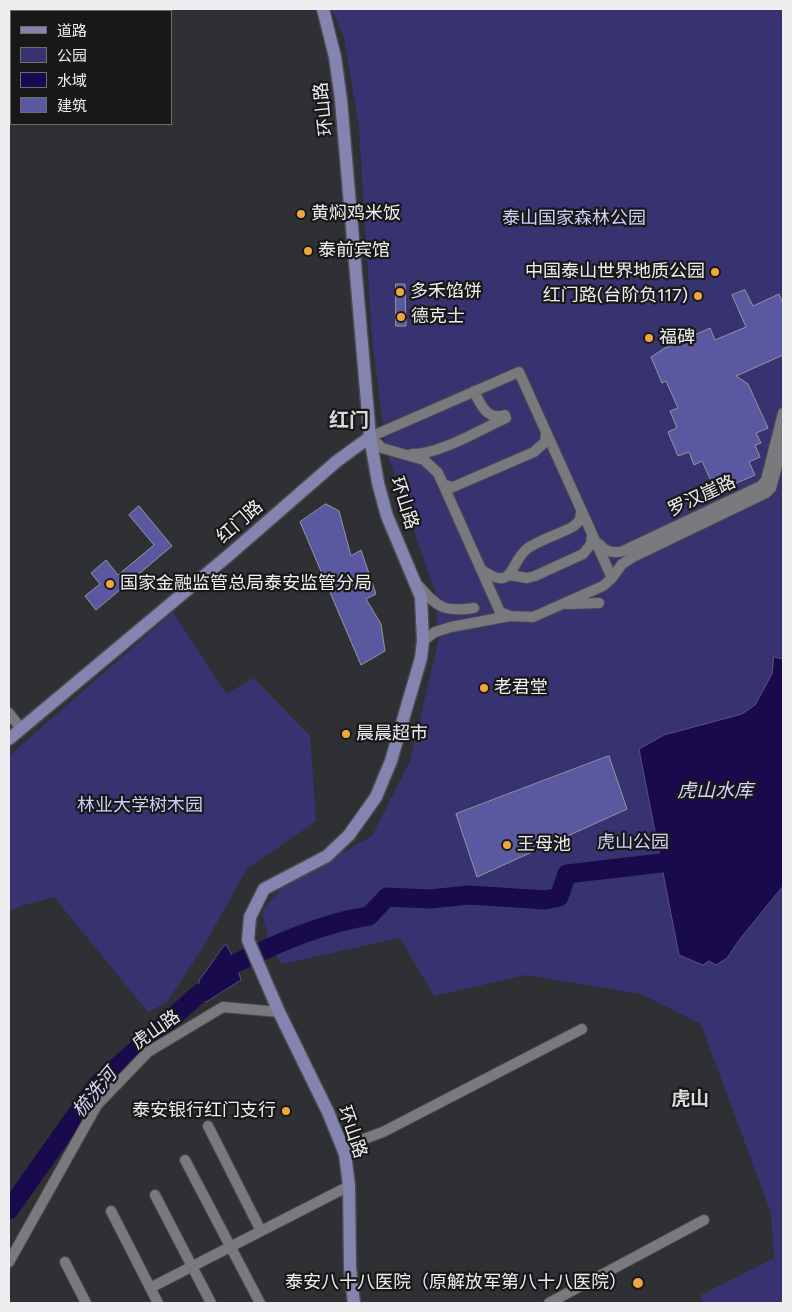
<!DOCTYPE html>
<meta charset="utf-8">
<style>
body{margin:0}
#map{position:relative;width:792px;height:1312px;overflow:hidden;background:#2f3033;font-family:Figtree,"Noto Sans SC",sans-serif}
canvas{display:block}
.frame{position:absolute;inset:0;border:10px solid #eeeef0;pointer-events:none}
.legend{position:absolute;left:10px;top:10px;width:162px;height:115px;box-sizing:border-box;background:#181819;border:1px solid #6e6e6f;margin:0;padding:6px 9px;list-style:none;font-size:15px;color:#eeeef0}
.legend li{display:flex;align-items:center;gap:10px;height:25px}
.legend b{width:25px;border:1px solid #6e6e6f}
</style>
<div id="map">
<canvas width="792" height="1312"></canvas>
<div class="frame"></div>
<ul class="legend">
<li><b style="height:6px;background:#8384af"></b>道路</li>
<li><b style="height:14px;background:#373370"></b>公园</li>
<li><b style="height:14px;background:#190a4d"></b>水域</li>
<li><b style="height:14px;background:#5a58a0"></b>建筑</li>
</ul>
</div>
<script>
const ctx = document.querySelector('canvas').getContext('2d');
ctx.lineJoin = 'round';
function fillPath(path, color) { ctx.fillStyle = color; ctx.fill(path, 'evenodd'); }
function strokePath(path, color, width, dash) { ctx.strokeStyle = color; ctx.lineWidth = width; ctx.lineCap = dash ? 'butt' : 'round'; ctx.setLineDash(dash || []); ctx.stroke(path); }
function label(font, color, halo, rows, align = 'center') {
  ctx.font = font + ' Figtree,"Noto Sans SC",sans-serif'; ctx.lineWidth = 4.5; ctx.setLineDash([]); ctx.textBaseline = 'middle'; ctx.strokeStyle = halo; ctx.fillStyle = color; for (const [text, x, y, turn = 0] of rows) {
    ctx.save(); ctx.translate(x, y); ctx.rotate((+turn || 0) * Math.PI / 180); ctx.textAlign = isNaN(turn) ? turn : align; if (halo) ctx.strokeText(text, 0, 0); ctx.fillText(text, 0, 0); ctx.restore();
  }
}
fillPath(new Path2D(`
 M 332,9 L 783,9 L 783,1303 L 702,1303 L 701,1295 L 774,1258 L 771,1213 L 701,1024 L 641,994 L 526,975 L 434,996 L 400,938 L 282,964 L 270,947 L 262,911 L 283,886 L 372,836 L 410,761 L 438,643 L 435,592 L 386,449 L 372,338 L 359,126 L 344,38 Z
 M 173,612 L 226,694 L 254,678 L 310,736 L 316,821 L 247,869 L 203,947 L 167,1002 L 148,1012 L 54,897 L 20,906 L 9,912 L 9,756 Z`), '#373370');
const water = new Path2D(`
 M 774,657 L 783,659 L 783,886 L 740,939 L 727,958 L 716,965 L 709,961 L 703,965 L 679,955 L 639,749 L 664,735 L 742,714 L 755,705 L 772,674 Z
 M 226,944 L 236,963 L 241,980 L 206,1002 L 200,993 L 199,980 C 209,969 215,956 226,944 Z`);
fillPath(water, '#190a4d');
strokePath(water, '#594e7e', 1);
strokePath(new Path2D(`
 M 236,963 C 279,943 322,923 369,916 L 387,897 L 429,899 L 470,895 L 545,900 L 559,897 L 567,874 L 661,863
 M 9,1210 L 98,1084 L 200,993`), '#190a4d', 19);
const building = new Path2D(`
 M 396,284 L 405,284 L 406,326 L 396,326 Z
 M 745,290 L 753,306 L 779,294 L 783,304 L 783,355 L 736,376 L 748,384 L 768,428 L 756,433 L 761,443 L 755,445 L 760,457 L 749,462 L 755,475 L 716,492 L 702,461 L 694,465 L 689,452 L 678,456 L 668,432 L 677,428 L 670,411 L 678,408 L 666,381 L 662,383 L 651,357 L 665,348 L 710,328 L 715,340 L 746,327 L 732,295 Z
 M 326,504 L 339,511 L 351,556 L 361,550 L 376,594 L 366,599 L 381,624 L 385,651 L 361,665 L 300,522 Z
 M 139,506 L 172,546 L 96,610 L 85,596 L 100,584 L 91,573 L 106,560 L 118,575 L 154,545 L 129,515 Z
 M 609,756 L 627,809 L 477,877 L 456,814 Z`);
fillPath(building, '#5a58a0');
strokePath(building, '#96969a', 1);
const minor = new Path2D(`
 M 474,391 C 480,404 487,421 505,415
 M 412,454 C 439,455 481,429 506,418
 M 444,485 L 453,487 L 534,452 L 545,442 L 546,434
 M 599,544 C 606,552 613,554 623,551 L 761,486 L 766,480 L 783,413
 M 482,570 C 515,593 509,562 528,548 C 542,539 560,534 574,526 L 580,520 L 581,512
 M 509,575 L 527,578 L 535,576 L 583,554 L 591,544 L 592,535
 M 612,578 L 622,564 L 633,557 L 766,493 L 771,488 L 783,444
 M 419,586 C 437,608 445,612 474,608
 M 567,604 L 599,603
 M 423,641 L 435,632 L 451,627 L 510,616 L 533,617 L 603,586 L 612,578 L 519,372 L 370,437 L 382,448 L 424,460 L 438,473 L 500,612 L 510,616
 M 9,713 L 21,729
 M 208,1126 L 261,1231
 M 342,1147 L 383,1132 L 582,1029
 M 185,1160 L 260,1303
 M 155,1195 L 211,1303
 M 111,1211 L 158,1303
 M 9,1262 L 97,1105 L 148,1052 L 223,1007 L 279,1012
 M 65,1262 L 86,1303
 M 150,1288 L 349,1186
 M 549,1303 L 704,1220`);
const major = new Path2D(`
 M 323,9 L 335,57 L 341,100 L 370,437 L 378,483 L 387,516 L 421,597 L 423,641 L 421,658 L 391,761 L 376,797 L 349,835 L 327,856 L 264,889 L 250,917 L 248,940 L 279,1012 L 328,1112 L 345,1154 L 349,1186 L 350,1268 L 354,1303
 M 9,739 L 229,555 L 337,461 L 370,437`);
strokePath(minor, '#4b4b4e', 12);
strokePath(major, '#4b4b4e', 15);
strokePath(minor, '#7a7a7e', 10);
strokePath(major, '#8384af', 12);
for (const [x, y, r, color] of [
 [301,214,5,"#efa73d"],
 [308,251,5,"#efa73d"],
 [715,272,5,"#efa73d"],
 [400,292,5,"#efa73d"],
 [698,296,5,"#efa73d"],
 [401,317,5,"#efa73d"],
 [649,338,5,"#efa73d"],
 [110,584,5,"#efa73d"],
 [484,688,5,"#efa73d"],
 [346,734,5,"#efa73d"],
 [507,845,5,"#efa73d"],
 [286,1111,5,"#efa73d"],
 [638,1283,6,"#efa73d"]
]) { const dot = new Path2D(); dot.arc(x, y, r, 0, 2 * Math.PI); ctx.fillStyle = color; ctx.fill(dot); strokePath(dot, '#181819', 2); }
label('18px', '#eeeef0', '#181819', [
 ["环山路",324,109,-96],
 ["罗汉崖路",702,496,-25],
 ["环山路",404,503,72],
 ["红门路",240,522,-41],
 ["虎山路",156,1030,-35],
 ["环山路",352,1132,71]
]);
label('18px', '#eeeef0', '#181819', [
 ["黄焖鸡米饭",311,214],
 ["泰前宾馆",318,251],
 ["中国泰山世界地质公园",705,272,"right"],
 ["多禾馅饼",410,292],
 ["红门路(台阶负117)",688,296,"right"],
 ["德克士",411,317],
 ["福碑",659,338],
 ["国家金融监管总局泰安监管分局",120,584],
 ["老君堂",494,688],
 ["晨晨超市",356,734],
 ["王母池",517,845],
 ["泰安银行红门支行",276,1111,"right"],
 ["泰安八十八医院（原解放军第八十八医院）",627,1283,"right"]
], 'left');
label('18px', '#cdcff8', '#181819', [
 ["泰山国家森林公园",574,219],
 ["林业大学树木园",140,806],
 ["虎山公园",633,843]
]);
label('italic 19px', '#d2d5fe', '#181819', [
 ["虎山水库",715,791],
 ["梳洗河",95,1093,-50]
]);
label('bold 19px', '#d7d7dc', '#181819', [
 ["虎山",690,1099]
]);
label('bold 20px', '#d7d7dc', '#181819', [
 ["红门",349,421]
]);
</script>
